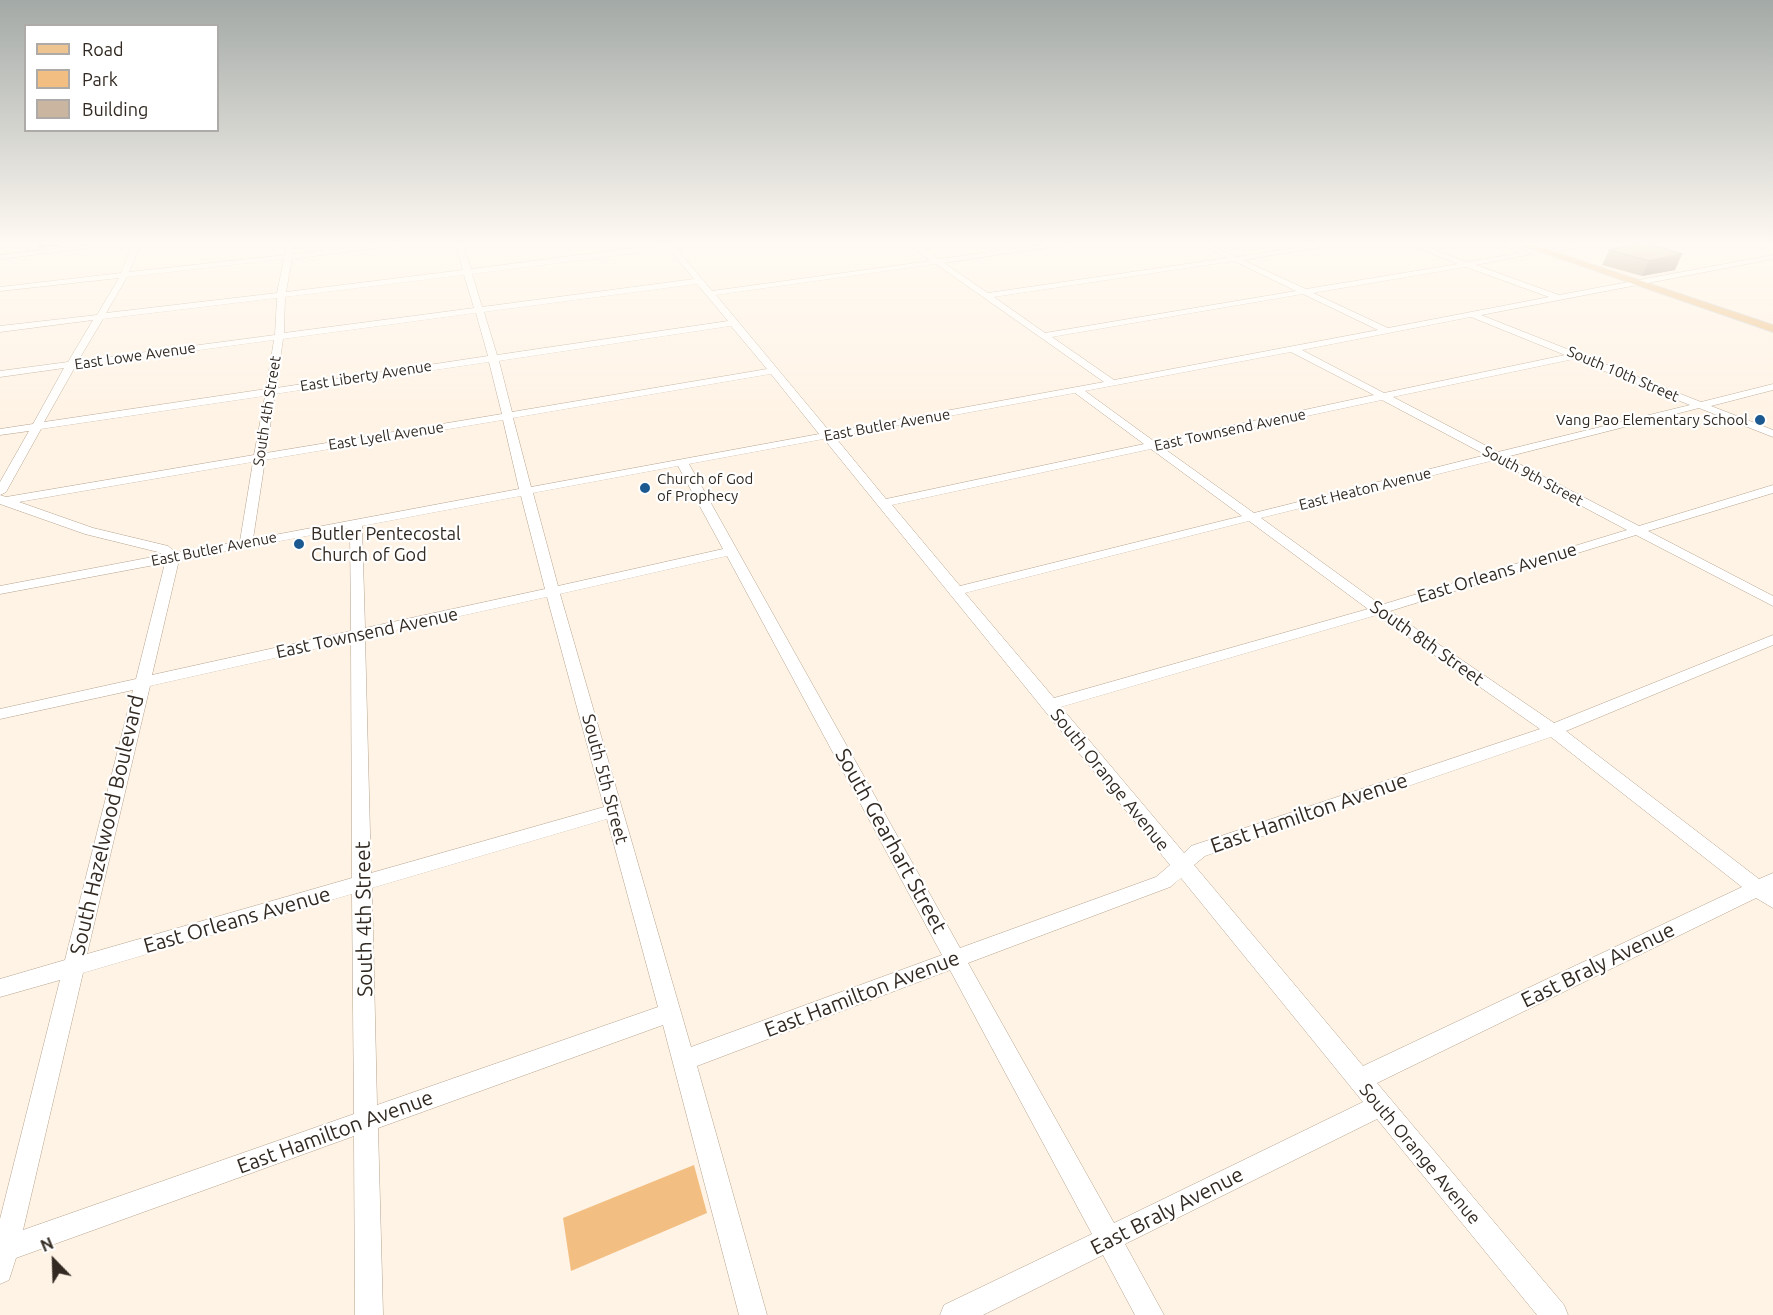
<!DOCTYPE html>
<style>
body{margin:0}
#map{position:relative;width:1773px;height:1315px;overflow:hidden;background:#fff3e5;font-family:Ubuntu,sans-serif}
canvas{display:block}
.legend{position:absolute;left:24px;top:24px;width:195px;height:108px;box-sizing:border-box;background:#fff;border:2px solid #adaaa7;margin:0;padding:8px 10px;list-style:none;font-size:18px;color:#322a22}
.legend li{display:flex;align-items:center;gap:12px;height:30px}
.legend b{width:30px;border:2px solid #adaaa7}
.north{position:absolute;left:24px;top:1231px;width:60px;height:60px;-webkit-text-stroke:4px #fff;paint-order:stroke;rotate:337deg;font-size:16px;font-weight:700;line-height:24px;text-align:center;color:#322a22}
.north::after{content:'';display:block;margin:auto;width:21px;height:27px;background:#322a22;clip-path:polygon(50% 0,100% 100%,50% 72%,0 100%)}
</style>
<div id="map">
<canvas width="1773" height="1315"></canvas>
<ul class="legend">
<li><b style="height:8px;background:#eec590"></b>Road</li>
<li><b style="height:16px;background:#f3be81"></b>Park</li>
<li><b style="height:16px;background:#c9b5a0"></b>Building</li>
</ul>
<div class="north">N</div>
</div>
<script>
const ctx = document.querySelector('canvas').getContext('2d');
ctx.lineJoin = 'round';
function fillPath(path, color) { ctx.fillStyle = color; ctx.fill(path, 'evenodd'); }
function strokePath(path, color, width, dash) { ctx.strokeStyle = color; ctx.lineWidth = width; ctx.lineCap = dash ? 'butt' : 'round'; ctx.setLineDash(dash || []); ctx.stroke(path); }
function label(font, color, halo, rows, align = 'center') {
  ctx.font = font + ' Ubuntu,sans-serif'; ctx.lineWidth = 4.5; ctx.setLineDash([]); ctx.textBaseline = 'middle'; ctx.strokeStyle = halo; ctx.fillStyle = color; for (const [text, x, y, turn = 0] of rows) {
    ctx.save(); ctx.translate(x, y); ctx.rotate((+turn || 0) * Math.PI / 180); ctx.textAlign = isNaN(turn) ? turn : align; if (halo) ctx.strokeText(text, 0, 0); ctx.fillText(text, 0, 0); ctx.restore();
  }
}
fillPath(new Path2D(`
 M 694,1165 L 707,1213 L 571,1271 L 563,1218 Z`), '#f3be81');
const minor = new Path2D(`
 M 105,243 L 131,243 L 0,259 L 0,255 Z
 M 133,243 L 141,243 L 129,272 L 285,255 L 287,243 L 295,243 L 293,254 L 389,243 L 414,243 L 292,259 L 286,292 L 463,270 L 455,243 L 463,243 L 471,269 L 672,243 L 712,291 L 930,261 L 907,243 L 915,243 L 939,259 L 1054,243 L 1075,243 L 944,263 L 988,293 L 1227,258 L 1198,243 L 1207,243 L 1236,257 L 1326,243 L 1346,243 L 1243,260 L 1306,289 L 1458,264 L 1406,243 L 1417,243 L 1467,262 L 1519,253 L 1498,243 L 1508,243 L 1532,254 L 1476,265 L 1559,295 L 1773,255 L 1773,259 L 1481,315 L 1701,402 L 1773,384 L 1773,390 L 1711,406 L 1773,430 L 1773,437 L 1699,408 L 1506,457 L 1639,526 L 1773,485 L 1773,493 L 1648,531 L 1773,596 L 1773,606 L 1636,535 L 1390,611 L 1554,723 L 1773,635 L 1773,645 L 1566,731 L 1759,879 L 1773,873 L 1773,908 L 1756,898 L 1377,1083 L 1564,1305 L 1568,1315 L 1537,1315 L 1377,1119 L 1125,1244 L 1164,1315 L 1135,1315 L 1103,1255 L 983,1315 L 940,1315 L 944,1305 L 1092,1234 L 950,970 L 697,1066 L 767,1315 L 739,1315 L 663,1025 L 378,1128 L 383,1315 L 355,1315 L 354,1136 L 16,1258 L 9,1280 L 0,1284 L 0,1219 L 60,980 L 0,997 L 0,979 L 65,960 L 133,690 L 0,719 L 0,709 L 136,679 L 165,563 L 0,594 L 0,586 L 163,555 L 158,552 L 85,534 L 0,504 L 0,482 L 29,431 L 0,435 L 0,429 L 33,424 L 64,368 L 0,377 L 0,371 L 68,362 L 93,320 L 0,332 L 0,326 L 97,315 L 119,278 L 0,291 L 0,287 L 121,273 ZM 669,249 L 694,279 L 482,307 L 472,274 ZM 284,259 L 277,293 L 106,313 L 127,277 ZM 1234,261 L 1296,291 L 1045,333 L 994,297 ZM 936,264 L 1104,382 L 830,432 L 716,295 ZM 1466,267 L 1549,297 L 1388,328 L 1313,293 ZM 464,275 L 474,308 L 284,333 L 285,297 ZM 697,284 L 728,321 L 497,355 L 484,312 ZM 1303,294 L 1378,330 L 1114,380 L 1052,337 ZM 277,298 L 275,335 L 78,361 L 103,319 ZM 476,313 L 488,356 L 276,388 L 283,339 ZM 1471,317 L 1565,355 L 1384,393 L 1302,350 ZM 731,326 L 767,369 L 512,412 L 499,361 ZM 274,340 L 266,389 L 44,422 L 75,367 ZM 1291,352 L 1374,395 L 1155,442 L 1085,391 ZM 1574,359 L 1690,405 L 1498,452 L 1393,397 ZM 489,362 L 502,414 L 266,453 L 275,394 ZM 771,374 L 819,434 L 531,487 L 513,418 ZM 1075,393 L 1144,444 L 886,499 L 835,437 ZM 265,396 L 254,455 L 6,497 L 0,495 L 6,492 L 41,429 ZM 1382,400 L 1486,455 L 1254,513 L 1162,447 ZM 503,420 L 519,489 L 253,539 L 265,460 ZM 824,439 L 1170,865 L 1156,877 L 960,948 L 689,464 ZM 1151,449 L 1242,516 L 960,586 L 892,505 ZM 1495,460 L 1627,530 L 1381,605 L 1261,518 ZM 253,462 L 240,541 L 176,553 L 168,546 L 93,528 L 19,502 ZM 678,466 L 723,549 L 558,586 L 533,493 ZM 521,496 L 545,589 L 365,628 L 362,526 ZM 1249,521 L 1368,609 L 1054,698 L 965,593 ZM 350,528 L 351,631 L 152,675 L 179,560 ZM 727,556 L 942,955 L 691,1047 L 560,594 ZM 547,597 L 604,807 L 371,873 L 365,637 ZM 1377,615 L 1540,729 L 1191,846 L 1184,853 L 1061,707 ZM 351,641 L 352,878 L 87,954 L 150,686 ZM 1551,737 L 1742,887 L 1363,1066 L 1194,865 L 1205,856 ZM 607,819 L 658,1007 L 377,1105 L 372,888 ZM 1181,878 L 1363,1102 L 1114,1223 L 968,963 L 1170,887 ZM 352,894 L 354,1114 L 23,1230 L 83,973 Z
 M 1581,243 L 1598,243 L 1545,254 L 1541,252 Z`);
const major = new Path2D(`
 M 1515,243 L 1528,243 L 1773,325 L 1773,332 Z`);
strokePath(minor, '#b6a38e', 1);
strokePath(major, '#dad9d7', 2);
fillPath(minor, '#fff');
fillPath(major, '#eec590');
fillPath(new Path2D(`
 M 1645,243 L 1675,270 L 1642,276 L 1602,265 L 1609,250 Z`), '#ad9c8a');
fillPath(new Path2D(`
 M 37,243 L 62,243 L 60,246 L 39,248 Z
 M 1682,254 L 1675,270 L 1642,276 L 1649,261 Z`), '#8d7f70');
const building = new Path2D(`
 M 1645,243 L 1682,254 L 1649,261 L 1609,250 Z`);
fillPath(building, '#c9b5a0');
strokePath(building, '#8d7f70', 1.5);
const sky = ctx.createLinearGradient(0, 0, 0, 427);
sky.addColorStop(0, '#a3a9a6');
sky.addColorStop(0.57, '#fffaf3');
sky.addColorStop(1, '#fffaf300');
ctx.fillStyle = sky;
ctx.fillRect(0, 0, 1773, 427);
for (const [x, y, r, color] of [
 [1760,420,6,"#1c5990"],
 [645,488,6,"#1c5990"],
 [299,544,6,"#1c5990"]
]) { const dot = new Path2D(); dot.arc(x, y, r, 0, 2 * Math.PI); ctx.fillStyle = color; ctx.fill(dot); strokePath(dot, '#fff', 2); }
label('15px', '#322a22', '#fff', [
 ["East Lowe Avenue",135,356,-8],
 ["South 10th Street",1623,374,23],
 ["East Liberty Avenue",366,376,-9],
 ["South 4th Street",267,411,-81],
 ["East Butler Avenue",887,425,-10],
 ["East Townsend Avenue",1230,430,-12],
 ["East Lyell Avenue",386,436,-9],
 ["South 9th Street",1533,476,28],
 ["East Heaton Avenue",1365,489,-14],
 ["East Butler Avenue",214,549,-11]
]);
label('15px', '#322a22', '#fff', [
 ["Vang Pao Elementary School",1748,420],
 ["Church of God",657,479,"left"],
 ["of Prophecy",657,496,"left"]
], 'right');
label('18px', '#322a22', '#fff', [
 ["Butler Pentecostal",311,534],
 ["Church of God",311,555]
], 'left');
label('18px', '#322a22', '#fff', [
 ["East Orleans Avenue",1497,573,-17],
 ["East Townsend Avenue",367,633,-12],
 ["South 8th Street",1427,643,35],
 ["South 5th Street",605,779,75],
 ["South Orange Avenue",1110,780,51],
 ["South Orange Avenue",1420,1154,50]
]);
label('21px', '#322a22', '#fff', [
 ["East Hamilton Avenue",1309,813,-19],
 ["South Hazelwood Boulevard",107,825,-77],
 ["South Gearhart Street",891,841,61],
 ["South 4th Street",364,919,-91],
 ["East Orleans Avenue",237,920,-16],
 ["East Braly Avenue",1598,965,-26],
 ["East Hamilton Avenue",862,994,-21],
 ["East Hamilton Avenue",335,1132,-20],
 ["East Braly Avenue",1167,1211,-27]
]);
</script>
